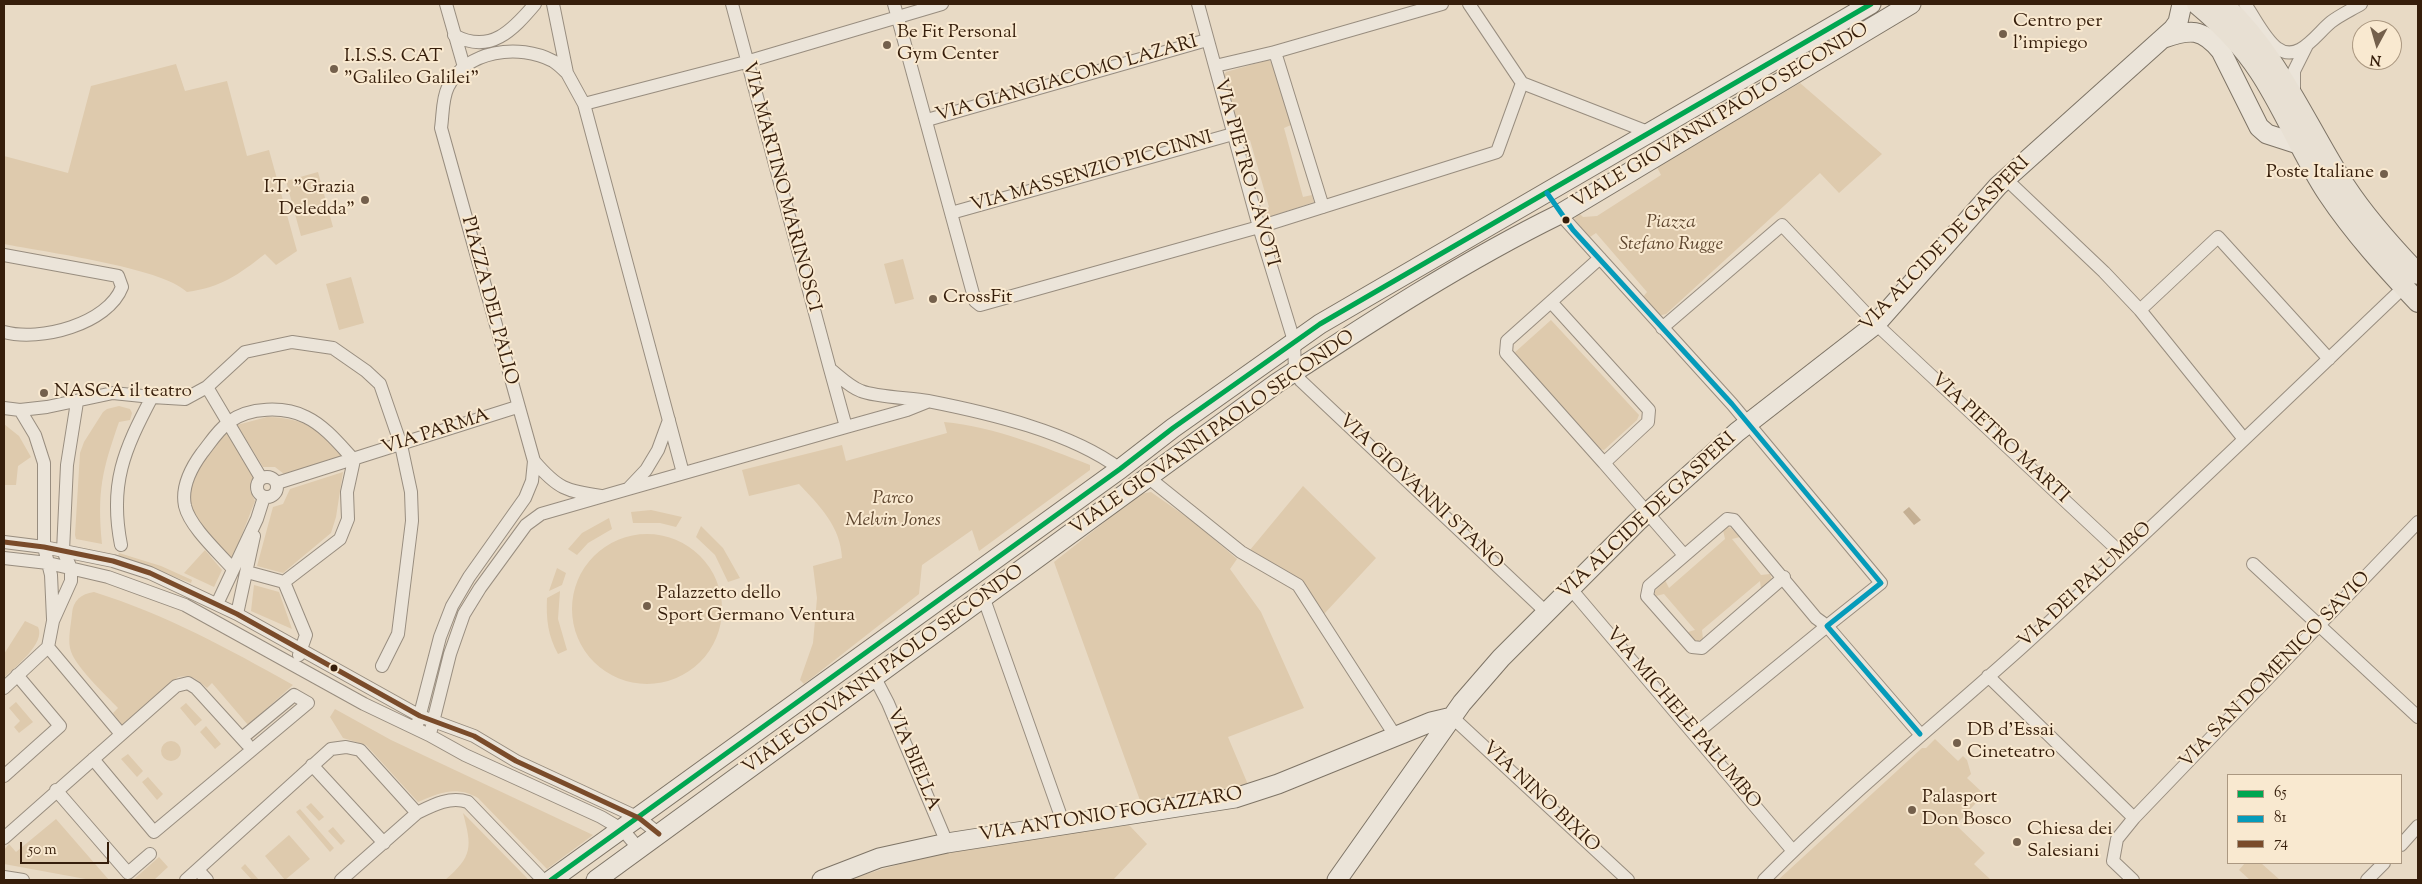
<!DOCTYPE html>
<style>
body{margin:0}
#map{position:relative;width:2422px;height:884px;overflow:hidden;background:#e8dac5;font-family:"Sorts Mill Goudy",serif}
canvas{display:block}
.frame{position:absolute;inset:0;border:5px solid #361e0b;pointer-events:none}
.legend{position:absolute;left:2227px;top:774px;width:175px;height:90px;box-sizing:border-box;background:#f9e9d0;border:1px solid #ab9881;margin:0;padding:6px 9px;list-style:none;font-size:15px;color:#361e0b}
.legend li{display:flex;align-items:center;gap:10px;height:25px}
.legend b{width:25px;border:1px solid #ab9881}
.north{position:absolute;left:2352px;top:20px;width:50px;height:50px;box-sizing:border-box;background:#f9e9d0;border:1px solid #ab9881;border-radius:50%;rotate:186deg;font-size:14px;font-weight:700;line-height:20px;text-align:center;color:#361e0b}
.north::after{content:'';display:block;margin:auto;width:18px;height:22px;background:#74604c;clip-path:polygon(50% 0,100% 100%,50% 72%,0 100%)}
.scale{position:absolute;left:20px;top:842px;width:89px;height:22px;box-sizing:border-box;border:2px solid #361e0b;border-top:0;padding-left:6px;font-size:15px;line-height:18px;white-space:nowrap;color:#361e0b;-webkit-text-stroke:4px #f9e9d0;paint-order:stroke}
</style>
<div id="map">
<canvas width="2422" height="884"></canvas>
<div class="frame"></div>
<ul class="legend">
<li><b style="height:6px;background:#00a651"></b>65</li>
<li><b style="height:6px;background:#059bba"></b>81</li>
<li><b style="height:6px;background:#7a4b2a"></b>74</li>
</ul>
<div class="north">N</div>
<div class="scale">50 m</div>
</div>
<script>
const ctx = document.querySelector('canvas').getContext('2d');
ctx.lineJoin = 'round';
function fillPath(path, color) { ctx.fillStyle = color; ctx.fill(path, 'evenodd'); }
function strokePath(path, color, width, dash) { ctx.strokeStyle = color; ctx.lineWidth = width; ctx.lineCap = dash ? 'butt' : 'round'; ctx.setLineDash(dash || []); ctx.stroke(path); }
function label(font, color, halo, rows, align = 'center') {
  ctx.font = font + ' "Sorts Mill Goudy",serif'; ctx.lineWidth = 4; ctx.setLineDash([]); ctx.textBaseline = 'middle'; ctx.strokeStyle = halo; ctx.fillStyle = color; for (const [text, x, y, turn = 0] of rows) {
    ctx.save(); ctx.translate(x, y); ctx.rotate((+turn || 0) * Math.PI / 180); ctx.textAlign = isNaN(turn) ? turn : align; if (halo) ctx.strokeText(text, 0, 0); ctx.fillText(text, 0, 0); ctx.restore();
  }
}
fillPath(new Path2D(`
 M 1268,60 L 1273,63 L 1291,125 L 1284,128 L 1303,197 L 1312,195 L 1314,202 L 1266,218 L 1262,212 L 1269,207 L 1250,140 L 1241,140 L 1223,76 L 1226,72 Z
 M 176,64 L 185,91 L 227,81 L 247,156 L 269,150 L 297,251 L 276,265 L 265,254 C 238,275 222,287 187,292 C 161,267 43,252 4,244 L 4,156 L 68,173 L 91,86 Z
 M 1800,83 L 1882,154 L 1839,193 L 1820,173 L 1666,314 L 1658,316 L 1643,297 L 1647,292 L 1596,233 L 1590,237 L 1574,219 L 1579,213 L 1583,217 L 1597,216 L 1661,175 L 1657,167 Z
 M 318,172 L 333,227 L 301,236 L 286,181 Z
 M 903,259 L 914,299 L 895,304 L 884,264 Z
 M 351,277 L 364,323 L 339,330 L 326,284 Z
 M 1551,320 L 1639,415 L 1637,420 L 1604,450 L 1600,449 L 1513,354 Z
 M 119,406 L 130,409 L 132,413 L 130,420 L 119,422 C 102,471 97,491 102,544 L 76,539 L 75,535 L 80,453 L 84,442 L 103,412 L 107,409 Z
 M 267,417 C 305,418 319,429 344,456 L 284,474 L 275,467 L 263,467 L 237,425 Z
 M 944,422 C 995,427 1044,447 1090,465 L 1090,470 L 979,551 L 972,530 L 922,565 L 919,594 L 804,684 L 800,680 L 813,643 L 817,598 L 813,566 L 842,558 C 841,527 819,505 799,484 L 749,496 L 742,470 L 842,445 L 846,461 L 947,433 Z
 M 4,424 L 19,436 L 31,457 L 18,466 L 16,485 L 4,485 Z
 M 226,429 L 254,474 L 250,490 L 255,501 L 232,560 C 220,546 204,531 194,515 C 176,485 210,451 226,429 Z
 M 343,472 L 336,517 L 331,533 L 283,573 L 257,566 L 273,507 L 283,504 L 290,489 Z
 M 1303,486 L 1376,558 L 1324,614 L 1304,583 L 1250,550 Z
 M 1151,492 L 1195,523 L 1237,559 L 1230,569 L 1261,612 L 1304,708 L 1228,737 L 1249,787 L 1142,806 L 1054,562 L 1140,494 Z
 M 651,510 L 682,517 L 676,527 L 660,523 L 633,523 L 631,512 Z
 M 609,518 L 612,529 L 588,543 L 577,555 L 568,549 L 582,533 Z
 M 701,526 L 723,548 L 740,578 L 728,582 L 715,555 L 696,537 Z
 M 1728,527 L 1731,528 L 1740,537 L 1732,539 L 1761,575 L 1770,574 L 1772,579 L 1761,589 L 1760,581 L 1702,630 L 1703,639 L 1696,642 L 1688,632 L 1695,630 L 1664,594 L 1656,596 L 1654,592 L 1665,580 L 1669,588 L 1725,539 L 1723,530 Z
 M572 609a75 75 0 1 1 150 0a75 75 0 1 1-150 0Z
 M 205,550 L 222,570 L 214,587 L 184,573 Z
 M 119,553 L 161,566 L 192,580 L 191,583 L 118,556 Z
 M 557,568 L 566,573 L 562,585 L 549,591 Z
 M 254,585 L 279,592 L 292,629 L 251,611 Z
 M 560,591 L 558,619 L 567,650 L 558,654 C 548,636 546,619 547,598 Z
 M 94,592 C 167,615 227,648 293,685 L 248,725 L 212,683 L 207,688 C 197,679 192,674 178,677 L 122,725 L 113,713 L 118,708 C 106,695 73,665 70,648 C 68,638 71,624 72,614 C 73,600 81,594 94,592 Z
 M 25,621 L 38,627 C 46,643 15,667 4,678 L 4,654 Z
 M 16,702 L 33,722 L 19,733 L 14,727 L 20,721 L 9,708 Z
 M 186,703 L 202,720 L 195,726 L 180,708 Z
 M 335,709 L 391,740 L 593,835 L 547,869 L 478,798 C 456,785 439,793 418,802 L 366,745 L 343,738 L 330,717 Z
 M 206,726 L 221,744 L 215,749 L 200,732 Z
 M 1935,739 L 1958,761 L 1963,756 L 1967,760 L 1971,774 L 1967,778 L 1984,794 L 1956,825 L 1985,853 L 1974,864 L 1991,880 L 1778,880 L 1922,748 L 1926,748 Z
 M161 751a10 10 0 1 1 20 0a10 10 0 1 1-20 0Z
 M 128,754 L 143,771 L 137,777 L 121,759 Z
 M 148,777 L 163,794 L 157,800 L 142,782 Z
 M 311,803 L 324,817 L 319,821 L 306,807 Z
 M 300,809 L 334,848 L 330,852 L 296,812 Z
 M 463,813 L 527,878 L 528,880 L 445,880 C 473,856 472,847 463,813 Z
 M 56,819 L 109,880 L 110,880 L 91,880 L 4,864 L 4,850 L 9,844 L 16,852 Z
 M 1129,825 L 1147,844 L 1113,880 L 849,880 C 938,848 1035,839 1129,825 Z
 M 333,827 L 345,841 L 341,845 L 328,831 Z
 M 289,835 L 310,859 L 285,880 L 265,856 Z
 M 159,857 L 168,867 L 154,880 L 133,880 Z
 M 2245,863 L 2261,863 L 2280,880 L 2250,880 L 2239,870 Z
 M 245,864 L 259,880 L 252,880 L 241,868 Z`), '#decaad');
fillPath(new Path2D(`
 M 1909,507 L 1921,520 L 1914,525 L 1903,512 Z`), '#c4af93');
const street = new Path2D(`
 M 446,4 L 464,67
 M 553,4 L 567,73 L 584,104 L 683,473
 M 732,4 L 830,369 C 839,376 850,387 861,391 C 875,397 911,398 928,401 C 989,413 1071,432 1120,469
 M 894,4 L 975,301 L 980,305 L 1259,227 L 1497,152 L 1522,83 L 1469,4
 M 1198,4 L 1259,227 L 1294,341 L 1295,372 L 1301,381 L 1546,612
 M 2245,4 C 2255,18 2264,38 2277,48 C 2298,64 2317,33 2331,22 C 2340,15 2351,10 2361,4
 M 454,35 C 490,55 513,30 535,4
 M 1275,52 L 1323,207
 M 1215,66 L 1275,52 L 1442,4
 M 567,73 C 563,69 558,64 553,61 C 519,43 466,50 448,87 C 442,99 443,115 441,128 L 534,461 C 558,489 566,491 601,496
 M 1522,83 L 1648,132
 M 2294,92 L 2294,71 L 2307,45
 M 584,104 L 746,62 L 942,4
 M 927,120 L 1207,40
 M 2006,179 L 2104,272 L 2140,310 L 2244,439
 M 951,213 L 1233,134
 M 1560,214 L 1732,404 L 1881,583 L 1827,626 L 1920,734
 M 4,255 L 118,276 L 122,287 C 108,324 40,342 4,332
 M 1551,302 L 1649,410 L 1648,422 L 1604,463 L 1506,353 L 1507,341 L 1600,258
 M 2140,310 L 2218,237 L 2329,359
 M 1662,328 L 1782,225 L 1876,324 L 2122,554
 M 830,369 L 846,427 L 907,410 L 927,402
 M 207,387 L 261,478
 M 77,402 L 67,465 L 63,551 L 71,568 L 71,581 L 53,621 L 48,647 L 121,734
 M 4,408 L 20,410 L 47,407 L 113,393 L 152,397
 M 20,410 L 35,435 L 44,463 L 44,547 L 51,575 L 53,619
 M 1604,463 L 1684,555
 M257 487a10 10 0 1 1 20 0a10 10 0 1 1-20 0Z
 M 1149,478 L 1241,552 L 1298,585 L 1396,737
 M 277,483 L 517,407
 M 628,489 L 846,427
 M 4,542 L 44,547 L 113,561 L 150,573 L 237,614 L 420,716 L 474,736 L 516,761 L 639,818 L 659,834
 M 121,545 C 109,484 124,450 152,397 L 185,399 L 207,387 L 245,352 L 292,342 L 333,348 L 366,371 L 380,384 L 401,445 L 411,492 L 412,521 L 398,634 L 382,666
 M 4,558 L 48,563 L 108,577 L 185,605 L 364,704 L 429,735 L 465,755 L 601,817 L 623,830 L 639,849
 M 2253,564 L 2418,717
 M 233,569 C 219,553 190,527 185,506 C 181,487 191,468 202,453 C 210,443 218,430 229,422 C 249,407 284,406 306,417 C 325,426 340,445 354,460 L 347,492 L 348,519 L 340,539 L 284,582 L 247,572
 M 284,582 L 306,635 L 299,655
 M 1570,588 L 1793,851
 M 984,599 L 1064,825
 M 217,604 L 257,519 L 264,497
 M 237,614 L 254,536
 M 1988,676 L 2134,818
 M 875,678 L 888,703 L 947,843
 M 4,688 L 48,647
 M 1452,717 L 1628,880
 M 418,722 L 440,637 L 452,606 L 469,577 L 525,498 L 532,481 L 534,461
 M 431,730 L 450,654 L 464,614 L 480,588 L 526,525 L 541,514 L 628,489 L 646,470 L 658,450 L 669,420
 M 1695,734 L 1827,626 L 1816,618 L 1734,520 L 1727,519 L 1649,586 L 1647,596 L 1692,647 L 1702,648 L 1784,577
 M 93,759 L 154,832 L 308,703 L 294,695 L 242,738
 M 312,765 L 384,843
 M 4,776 L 60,726 L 17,675
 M 56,790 L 128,873 L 150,854
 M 4,838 L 176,686 L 188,683 L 196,688 L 247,744
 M 2401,845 L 2418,826
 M 198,870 L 207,880
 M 4,877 L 23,880
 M 186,880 L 331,749 L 346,747 L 360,750 L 417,813
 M 341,880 L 417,813 C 433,805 450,796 468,802 L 543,880
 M 1764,880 C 1845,798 1935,725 2021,648 C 2151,530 2277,408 2404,287
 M 2133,880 L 2113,861 L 2117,839 L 2134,818 L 2418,522
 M 2367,880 L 2384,863`);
const secondary = new Path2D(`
 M 2164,38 C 2190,29 2202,28 2221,51 L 2259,127 L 2267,134 L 2301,145
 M 551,880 L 1120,469 L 1173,428 L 1320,324 L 1871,4
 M 596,880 L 1277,383 C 1369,323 1462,262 1560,214 L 1911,4
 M 822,880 L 879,858 L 947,843 L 1235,798 L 1278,784 L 1431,722 L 1452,717
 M 1337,880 L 1462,703 L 1501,658 L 1637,522 L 1737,432 L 1876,324 L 1998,186 L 2173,29 L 2178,22 L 2182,4`);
const primary = new Path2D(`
 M 2197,4 C 2221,24 2242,45 2259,71 C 2285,110 2302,155 2328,194 C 2354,233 2386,268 2418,302
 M 2223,4 C 2277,53 2306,125 2345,186 C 2366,218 2392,247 2418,274`);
strokePath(street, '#988d7f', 14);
strokePath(secondary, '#7e7466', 21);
strokePath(primary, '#7e7466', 22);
strokePath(street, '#ebe4d9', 12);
strokePath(secondary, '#ebe4d9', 19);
strokePath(primary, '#e8e0d3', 20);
strokePath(new Path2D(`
 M 551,880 L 1120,469 L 1173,428 L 1320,324 L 1871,4`), '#00a651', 5);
strokePath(new Path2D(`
 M 1547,193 L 1573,230 L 1732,404 L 1881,583 L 1827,626 L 1920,734`), '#059bba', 5);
strokePath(new Path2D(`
 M 4,542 L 44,547 L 113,561 L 150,573 L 237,614 L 420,716 L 474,736 L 516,761 L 639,818 L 659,834`), '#7a4b2a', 5);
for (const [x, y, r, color] of [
 [2003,34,5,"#74604c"],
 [887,45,5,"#74604c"],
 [334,69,5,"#74604c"],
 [2384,174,5,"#74604c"],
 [365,200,5,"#74604c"],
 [1566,220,4.5,"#361e0b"],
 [933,299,5,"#74604c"],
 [44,393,5,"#74604c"],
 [647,606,5,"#74604c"],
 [334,668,4.5,"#361e0b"],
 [1957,743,5,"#74604c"],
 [1912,810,5,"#74604c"],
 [2017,842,5,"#74604c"]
]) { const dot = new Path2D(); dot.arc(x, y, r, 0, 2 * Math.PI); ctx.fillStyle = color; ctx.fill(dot); strokePath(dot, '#f9e9d0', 2); }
label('19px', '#361e0b', '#f9e9d0', [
 ["Centro per",2013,23],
 ["l'impiego",2013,45],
 ["Be Fit Personal",897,34],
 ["Gym Center",897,56],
 ["I.I.S.S. CAT",344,58],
 ["\"Galileo Galilei\"",344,80],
 ["Poste Italiane",2374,174,"right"],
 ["I.T. \"Grazia",355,189,"right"],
 ["Deledda\"",355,211,"right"],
 ["CrossFit",943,299],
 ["NASCA il teatro",54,393],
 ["Palazzetto dello",657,595],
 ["Sport Germano Ventura",657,617],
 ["DB d'Essai",1967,732],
 ["Cineteatro",1967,754],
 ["Palasport",1922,799],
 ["Don Bosco",1922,821],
 ["Chiesa dei",2027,831],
 ["Salesiani",2027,853]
], 'left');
label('19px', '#361e0b', '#f9e9d0', [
 ["VIA GIANGIACOMO LAZARI",1067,80,-16],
 ["VIALE GIOVANNI PAOLO SECONDO",1721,117,-31],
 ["VIA MASSENZIO PICCINNI",1092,173,-16],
 ["VIA PIETRO CAVOTI",1245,173,74],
 ["VIA MARTINO MARINOSCI",780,187,75],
 ["VIA ALCIDE DE GASPERI",1946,245,-46],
 ["PIAZZA DEL PALIO",488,301,75],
 ["VIA PARMA",436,433,-18],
 ["VIALE GIOVANNI PAOLO SECONDO",1213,434,-35],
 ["VIA PIETRO MARTI",1999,439,43],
 ["VIA GIOVANNI STANO",1420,493,43],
 ["VIA ALCIDE DE GASPERI",1648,517,-43],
 ["VIA DEI PALUMBO",2086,586,-43],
 ["VIALE GIOVANNI PAOLO SECONDO",884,671,-36],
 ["VIA SAN DOMENICO SAVIO",2276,671,-46],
 ["VIA MICHELE PALUMBO",1682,719,50],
 ["VIA BIELLA",912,760,67],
 ["VIA NINO BIXIO",1540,798,43],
 ["VIA ANTONIO FOGAZZARO",1111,816,-9]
]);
label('italic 19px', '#5e462f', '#f9e9d0', [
 ["Piazza",1671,224],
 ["Stefano Rugge",1671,246],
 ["Parco",893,500],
 ["Melvin Jones",893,522]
]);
</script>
